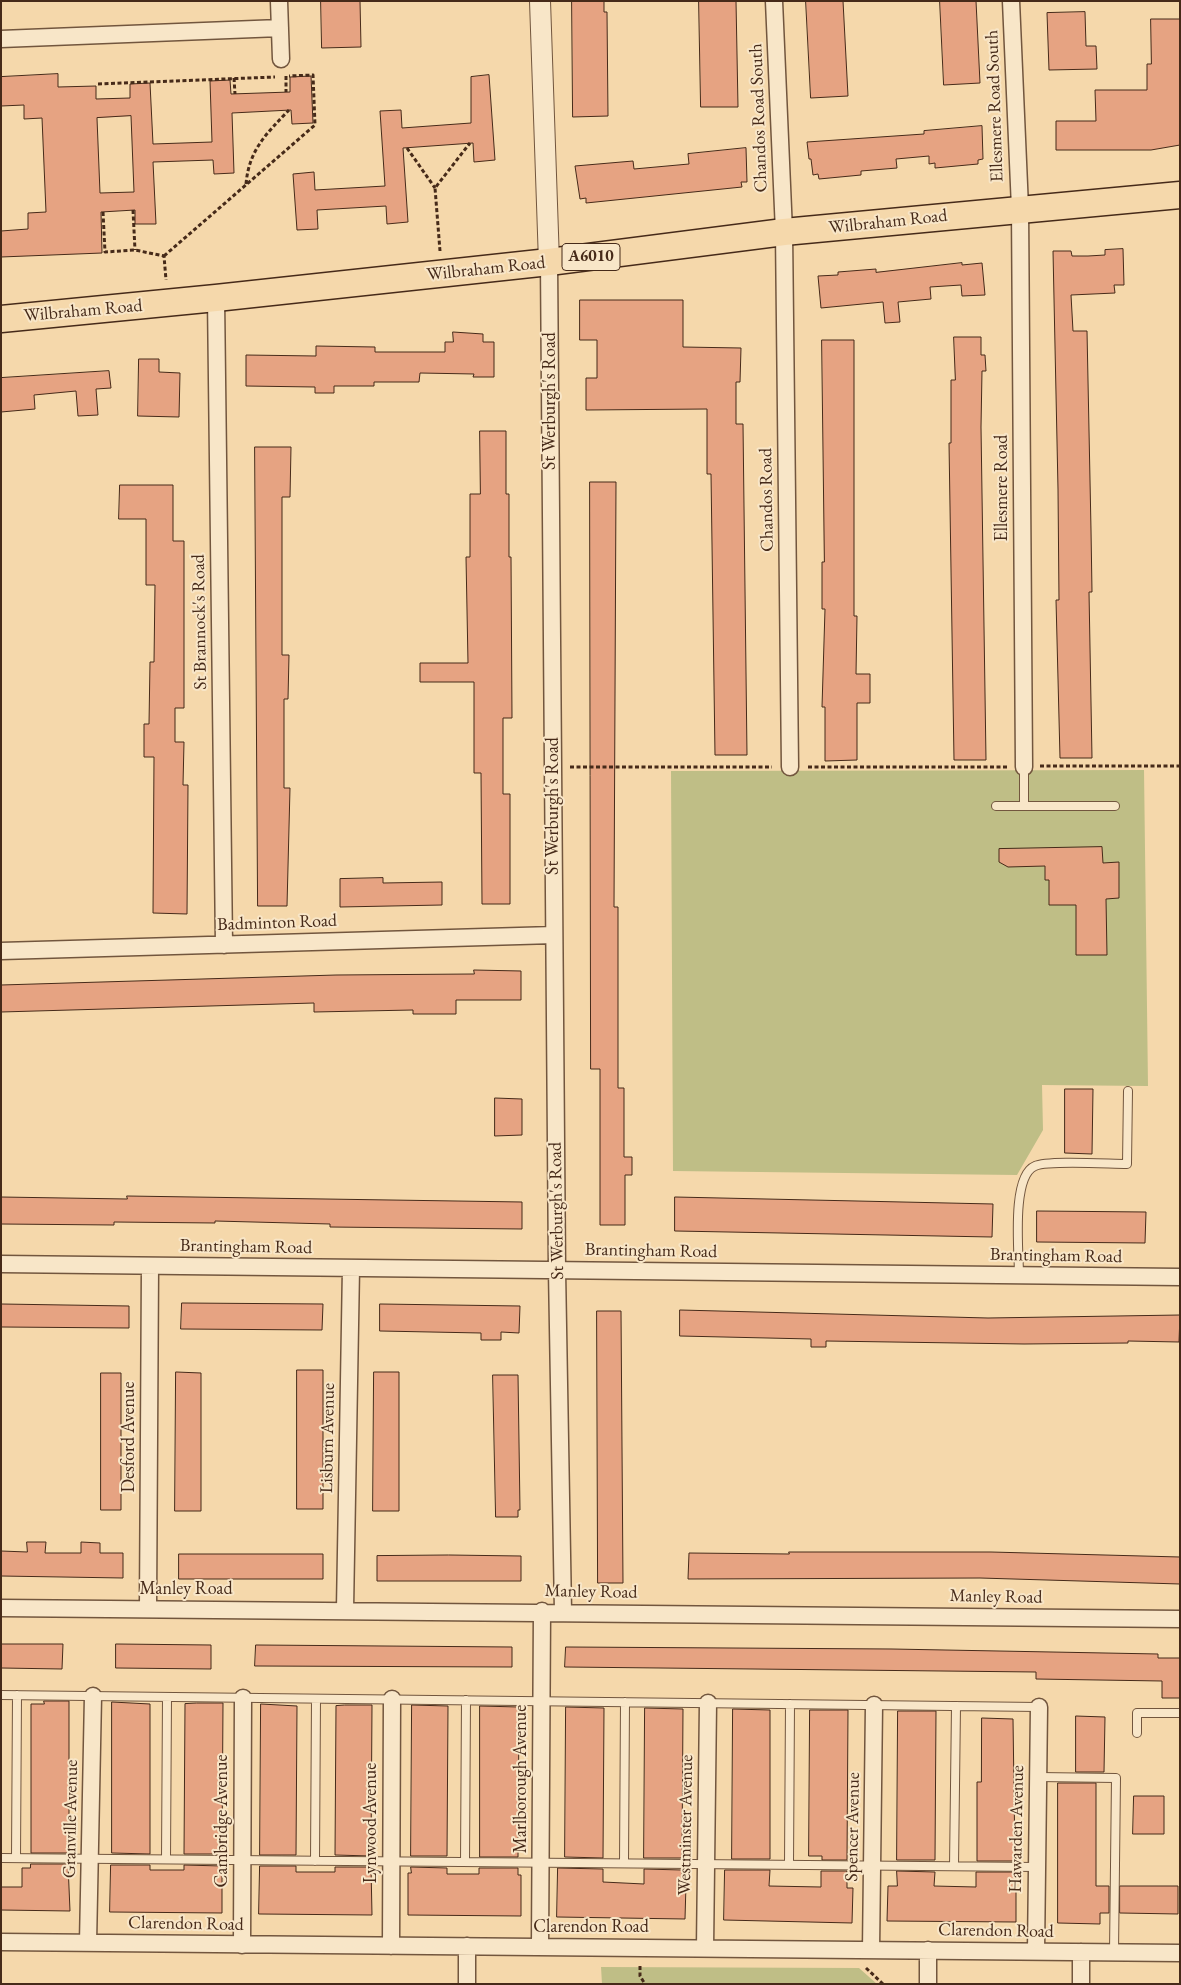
<!DOCTYPE html>
<style>
body{margin:0}
#map{position:relative;width:1181px;height:1985px;overflow:hidden;background:#f5d8ab;font-family:"EB Garamond",serif}
canvas{display:block}
.frame{position:absolute;inset:0;border:2px solid #462a19;pointer-events:none}
</style>
<div id="map">
<canvas width="1181" height="1985"></canvas>
<div class="frame"></div>
</div>
<script>
const ctx = document.querySelector('canvas').getContext('2d');
ctx.lineJoin = 'round';
function fillPath(path, color) { ctx.fillStyle = color; ctx.fill(path, 'evenodd'); }
function strokePath(path, color, width, dash) { ctx.strokeStyle = color; ctx.lineWidth = width; ctx.lineCap = dash ? 'butt' : 'round'; ctx.setLineDash(dash || []); ctx.stroke(path); }
function label(font, color, halo, rows, align = 'center') {
  ctx.font = font + ' "EB Garamond",serif'; ctx.lineWidth = 4; ctx.setLineDash([]); ctx.textBaseline = 'middle'; ctx.strokeStyle = halo; ctx.fillStyle = color; for (const [text, x, y, turn = 0] of rows) {
    ctx.save(); ctx.translate(x, y); ctx.rotate((+turn || 0) * Math.PI / 180); ctx.textAlign = isNaN(turn) ? turn : align; if (halo) ctx.strokeText(text, 0, 0); ctx.fillText(text, 0, 0); ctx.restore();
  }
}
fillPath(new Path2D(`
 M 1144,770 L 1148,1086 L 1042,1085 L 1043,1130 L 1017,1175 L 673,1171 L 671,771 Z
 M 601,1967 L 859,1968 L 877,1984 L 602,1984 Z`), '#bfbe86');
const building = new Path2D(`
 M 321,1 L 360,1 L 361,47 L 322,48 Z
 M 572,1 L 604,1 L 604,12 L 607,12 L 608,116 L 573,117 Z
 M 699,1 L 736,1 L 738,107 L 701,107 Z
 M 806,1 L 843,1 L 848,96 L 811,98 Z
 M 940,1 L 976,1 L 980,83 L 944,85 Z
 M 1085,12 L 1086,46 L 1096,46 L 1097,69 L 1049,70 L 1047,13 Z
 M 1151,19 L 1180,19 L 1180,145 L 1151,150 L 1056,150 L 1056,121 L 1096,121 L 1095,90 L 1147,90 L 1147,64 L 1151,64 Z
 M 58,74 L 58,87 L 96,86 L 96,99 L 130,98 L 130,84 L 150,83 L 153,144 L 212,142 L 210,81 L 230,80 L 231,94 L 290,92 L 290,77 L 311,76 L 313,123 L 292,124 L 291,110 L 232,113 L 234,173 L 214,174 L 213,160 L 153,162 L 156,224 L 135,224 L 135,210 L 101,212 L 102,253 L 1,257 L 1,231 L 28,229 L 28,213 L 46,212 L 42,118 L 24,119 L 24,105 L 1,106 L 1,77 ZM 131,116 L 134,192 L 100,193 L 97,118 Z
 M 489,75 L 495,160 L 474,162 L 473,143 L 403,148 L 408,222 L 387,224 L 386,206 L 317,210 L 318,229 L 297,230 L 293,174 L 314,172 L 315,190 L 385,186 L 380,111 L 401,110 L 402,128 L 471,123 L 471,77 Z
 M 982,126 L 983,159 L 978,160 L 978,164 L 935,168 L 935,163 L 929,164 L 929,156 L 896,159 L 897,168 L 861,171 L 861,175 L 819,179 L 818,174 L 813,175 L 811,159 L 809,159 L 807,142 L 924,134 L 924,131 Z
 M 746,148 L 747,182 L 741,182 L 742,187 L 586,203 L 586,198 L 580,199 L 575,166 L 633,161 L 634,169 L 689,164 L 688,154 Z
 M 1123,249 L 1124,285 L 1114,285 L 1115,293 L 1071,295 L 1073,331 L 1087,331 L 1091,530 L 1092,592 L 1089,592 L 1092,758 L 1060,758 L 1056,600 L 1059,600 L 1058,489 L 1053,251 L 1071,251 L 1072,256 L 1088,256 L 1105,255 L 1105,250 Z
 M 962,263 L 962,265 L 982,263 L 985,295 L 962,296 L 961,285 L 930,287 L 931,299 L 898,302 L 900,322 L 885,323 L 883,302 L 821,308 L 818,276 L 838,275 L 838,272 L 876,269 L 876,272 Z
 M 580,300 L 683,300 L 683,347 L 741,348 L 740,382 L 736,382 L 736,424 L 743,424 L 747,755 L 715,755 L 711,474 L 707,474 L 707,409 L 586,410 L 586,378 L 597,378 L 597,340 L 580,340 Z
 M 453,332 L 483,334 L 483,342 L 494,342 L 494,377 L 473,377 L 474,374 L 420,373 L 419,382 L 374,382 L 374,386 L 334,386 L 334,393 L 315,393 L 315,387 L 246,386 L 246,355 L 316,356 L 316,346 L 375,347 L 375,352 L 445,352 L 445,342 L 453,342 Z
 M 954,337 L 981,337 L 981,355 L 985,355 L 986,371 L 982,371 L 981,427 L 986,760 L 954,760 L 949,443 L 951,443 L 951,380 L 955,380 Z
 M 822,340 L 854,340 L 854,616 L 857,616 L 856,674 L 870,674 L 870,703 L 857,703 L 857,760 L 825,761 L 825,707 L 822,707 L 825,609 L 822,609 L 822,562 L 824,562 Z
 M 139,359 L 159,359 L 159,372 L 180,373 L 179,417 L 138,416 Z
 M 109,371 L 111,388 L 96,389 L 98,415 L 78,416 L 76,391 L 34,395 L 35,409 L 1,412 L 1,378 Z
 M 480,431 L 506,431 L 506,494 L 509,494 L 509,557 L 511,557 L 512,718 L 503,718 L 503,794 L 510,794 L 510,904 L 482,904 L 481,773 L 474,773 L 474,682 L 420,682 L 420,663 L 468,663 L 466,557 L 470,557 L 470,494 L 480,494 Z
 M 255,447 L 291,447 L 290,497 L 282,497 L 282,655 L 289,655 L 288,699 L 284,699 L 284,788 L 290,788 L 287,906 L 258,906 Z
 M 590,482 L 616,482 L 614,907 L 618,907 L 618,1088 L 624,1088 L 624,1157 L 632,1157 L 632,1175 L 625,1175 L 625,1225 L 600,1225 L 600,1069 L 591,1069 Z
 M 120,485 L 173,485 L 173,541 L 184,541 L 184,708 L 175,708 L 175,742 L 184,742 L 183,785 L 188,785 L 187,914 L 153,913 L 154,757 L 144,757 L 144,724 L 149,724 L 150,662 L 154,662 L 155,585 L 146,585 L 146,519 L 119,519 Z
 M 1102,847 L 1103,863 L 1119,862 L 1119,898 L 1106,899 L 1107,955 L 1076,955 L 1076,905 L 1049,905 L 1049,880 L 1045,880 L 1045,866 L 1008,867 L 999,862 L 999,849 Z
 M 383,878 L 383,883 L 442,882 L 442,905 L 340,907 L 340,879 Z
 M 474,970 L 521,971 L 521,1000 L 456,1000 L 456,1014 L 413,1014 L 413,1010 L 314,1012 L 314,1003 L 1,1012 L 1,985 L 336,975 L 474,974 Z
 M 1065,1089 L 1093,1089 L 1092,1154 L 1065,1153 Z
 M 495,1098 L 522,1099 L 522,1135 L 495,1136 Z
 M 127,1196 L 522,1202 L 522,1229 L 330,1227 L 330,1224 L 215,1221 L 215,1223 L 114,1222 L 114,1225 L 1,1224 L 1,1197 L 127,1199 Z
 M 675,1197 L 993,1204 L 992,1237 L 675,1231 Z
 M 1037,1211 L 1146,1212 L 1145,1243 L 1037,1242 Z
 M 182,1303 L 323,1304 L 322,1330 L 181,1329 Z
 M 1,1304 L 129,1306 L 129,1328 L 1,1327 Z
 M 380,1304 L 520,1306 L 519,1333 L 501,1332 L 501,1340 L 481,1340 L 481,1333 L 380,1331 Z
 M 680,1310 L 988,1318 L 1180,1315 L 1179,1342 L 1128,1341 L 1128,1343 L 1024,1344 L 826,1341 L 826,1347 L 811,1347 L 811,1339 L 680,1336 Z
 M 597,1311 L 621,1311 L 623,1583 L 598,1583 Z
 M 297,1370 L 323,1370 L 323,1509 L 297,1509 Z
 M 176,1372 L 201,1373 L 201,1511 L 175,1511 Z
 M 374,1372 L 399,1372 L 399,1511 L 373,1511 Z
 M 101,1373 L 121,1373 L 121,1510 L 101,1510 Z
 M 493,1375 L 518,1375 L 520,1510 L 518,1510 L 518,1517 L 496,1517 Z
 M 27,1542 L 46,1542 L 45,1553 L 81,1553 L 81,1542 L 100,1543 L 100,1553 L 123,1553 L 123,1578 L 1,1576 L 1,1551 L 27,1552 Z
 M 789,1552 L 991,1552 L 1180,1557 L 1180,1584 L 980,1578 L 688,1579 L 689,1553 L 789,1554 Z
 M 179,1554 L 323,1554 L 323,1579 L 179,1579 Z
 M 449,1555 L 521,1556 L 521,1581 L 377,1581 L 377,1556 Z
 M 1,1644 L 63,1644 L 62,1669 L 1,1668 Z
 M 116,1644 L 211,1645 L 211,1669 L 116,1668 Z
 M 256,1645 L 512,1647 L 512,1667 L 255,1666 Z
 M 566,1647 L 892,1649 L 1158,1654 L 1158,1658 L 1180,1658 L 1180,1698 L 1162,1698 L 1162,1681 L 1036,1679 L 1036,1672 L 565,1667 Z
 M 44,1701 L 69,1701 L 69,1853 L 31,1853 L 31,1704 L 44,1704 Z
 M 112,1702 L 150,1704 L 150,1854 L 112,1853 Z
 M 197,1703 L 223,1703 L 222,1854 L 184,1854 L 185,1704 Z
 M 261,1704 L 297,1706 L 296,1855 L 260,1855 Z
 M 345,1705 L 372,1705 L 371,1856 L 335,1855 L 336,1706 Z
 M 412,1705 L 448,1706 L 447,1856 L 411,1856 Z
 M 480,1706 L 519,1707 L 518,1857 L 480,1857 Z
 M 566,1707 L 604,1708 L 603,1858 L 565,1857 Z
 M 645,1708 L 683,1709 L 682,1858 L 644,1858 Z
 M 733,1709 L 770,1710 L 770,1859 L 732,1859 Z
 M 810,1710 L 848,1710 L 847,1860 L 822,1860 L 822,1856 L 809,1856 Z
 M 898,1711 L 936,1711 L 935,1860 L 897,1860 Z
 M 1076,1716 L 1105,1717 L 1104,1772 L 1076,1772 Z
 M 982,1718 L 1013,1719 L 1015,1861 L 977,1861 L 977,1782 L 981,1782 Z
 M 1058,1783 L 1096,1783 L 1096,1886 L 1109,1886 L 1109,1913 L 1100,1913 L 1100,1924 L 1058,1923 Z
 M 1134,1796 L 1164,1796 L 1164,1834 L 1133,1834 Z
 M 31,1864 L 68,1864 L 70,1911 L 1,1910 L 1,1887 L 22,1887 L 22,1868 L 30,1868 Z
 M 111,1865 L 150,1865 L 150,1870 L 184,1870 L 184,1865 L 222,1866 L 222,1913 L 110,1912 Z
 M 260,1866 L 296,1866 L 296,1872 L 335,1872 L 335,1867 L 371,1867 L 372,1915 L 259,1914 Z
 M 411,1867 L 447,1868 L 447,1874 L 479,1874 L 479,1868 L 518,1868 L 518,1875 L 521,1875 L 521,1916 L 408,1915 L 408,1873 L 411,1873 Z
 M 558,1868 L 603,1869 L 603,1882 L 644,1884 L 644,1869 L 682,1870 L 682,1884 L 686,1884 L 685,1919 L 557,1917 Z
 M 725,1870 L 770,1870 L 769,1886 L 821,1887 L 821,1871 L 847,1871 L 847,1888 L 853,1888 L 852,1923 L 724,1920 Z
 M 897,1871 L 935,1872 L 934,1886 L 976,1887 L 976,1872 L 1016,1872 L 1016,1922 L 887,1921 L 888,1886 L 897,1886 Z
 M 1120,1886 L 1178,1886 L 1178,1914 L 1120,1913 Z`);
fillPath(building, '#e6a382');
strokePath(building, '#462a19', 1);
const service = new Path2D(`
 M 1024,767 L 1024,806 L 1115,806
 M 996,806 L 1024,806
 M 1019,1275 C 1019,1252 1011,1176 1035,1166 C 1048,1160 1109,1164 1127,1164 L 1128,1091
 M 1,1695 L 1039,1707
 M 1137,1733 L 1137,1713 L 1180,1713
 M 1038,1777 L 1116,1778 L 1114,1952
 M 1,1858 L 1037,1867
 M 16,1858 L 17,1695
 M 166,1859 L 167,1697
 M 315,1861 L 316,1699
 M 465,1862 L 466,1700
 M 624,1863 L 625,1702
 M 789,1864 L 790,1704
 M 954,1866 L 956,1706`);
const minor = new Path2D(`
 M 279,1 L 281,59
 M 774,1 L 784,232 L 790,767
 M 1011,1 L 1020,208 L 1024,767
 M 1,39 L 280,28
 M 549,262 L 557,1270 L 563,1612
 M 216,298 L 224,945
 M 1,951 L 554,935
 M 1,1264 L 1180,1277
 M 1,1608 L 1180,1619
 M 148,1608 L 150,1266
 M 345,1609 L 351,1268
 M 1,1942 L 1180,1953
 M 88,1943 L 93,1696
 M 242,1945 L 243,1698
 M 391,1946 L 392,1699
 M 540,1947 L 542,1611
 M 705,1948 L 708,1703
 M 871,1950 L 874,1705
 M 928,1950 L 928,1984
 M 1036,1951 L 1039,1707
 M 1081,1952 L 1081,1984
 M 467,1984 L 467,1946`);
const tertiary = new Path2D(`
 M 540,1 L 549,262`);
const trunk = new Path2D(`
 M 1,319 L 216,298 L 549,262 L 784,232 L 1180,195`);
strokePath(service, '#72563e', 10);
strokePath(minor, '#72563e', 19);
strokePath(tertiary, '#72563e', 22);
strokePath(trunk, '#462a19', 29);
strokePath(new Path2D(`
 M 286,76 L 286,92
 M 234,78 L 235,94
 M 98,84 L 275,77
 M 407,148 L 435,188
 M 246,184 C 249,150 266,134 289,110
 M 133,210 L 135,250
 M 103,212 L 105,252 L 135,250 L 164,256 L 166,280
 M 440,251 L 435,188 L 470,143
 M 164,256 L 315,125 L 313,75 L 289,76
 M 1040,766 L 1180,766
 M 570,767 L 772,767
 M 808,767 L 1007,767
 M 640,1966 L 640,1976 L 645,1984
 M 866,1968 L 883,1984`), '#462a19', 3, [4, 2.5]);
strokePath(service, '#f8e6c8', 8);
strokePath(minor, '#f8e6c8', 16);
strokePath(tertiary, '#f8e6c8', 20);
strokePath(trunk, '#f5d8ab', 26);
for (const [x, y, w] of [
 [591,257,58]
]) { const box = new Path2D(); box.roundRect(x - w / 2, y - 13.5, w, 27, 4); ctx.fillStyle = '#f8e6c8'; ctx.fill(box); strokePath(box, '#462a19', 1); }
label('bold 16px', '#462a19', null, [
 ["A6010",591,257]
]);
label('18px', '#462a19', '#f8e6c8', [
 ["Ellesmere Road South",995,106,-92],
 ["Chandos Road South",759,118,-92],
 ["Wilbraham Road",888,222,-6],
 ["Wilbraham Road",486,269,-6],
 ["Wilbraham Road",83,311,-5],
 ["St Werburgh's Road",550,401,-90],
 ["Ellesmere Road",1002,488,-90],
 ["Chandos Road",767,500,-91],
 ["St Brannock's Road",200,622,-91],
 ["St Werburgh's Road",553,806,-90],
 ["Badminton Road",277,923,-2],
 ["St Werburgh's Road",557,1211,-91],
 ["Brantingham Road",246,1247,1],
 ["Brantingham Road",651,1251,1],
 ["Brantingham Road",1056,1256,1],
 ["Desford Avenue",129,1437,-90],
 ["Lisburn Avenue",328,1438,-89],
 ["Manley Road",186,1589],
 ["Manley Road",591,1592,1],
 ["Manley Road",996,1597,1],
 ["Marlborough Avenue",521,1779,-90],
 ["Granville Avenue",71,1819,-89],
 ["Cambridge Avenue",222,1821,-90],
 ["Lynwood Avenue",371,1823,-90],
 ["Westminster Avenue",686,1825,-89],
 ["Spencer Avenue",853,1827,-89],
 ["Hawarden Avenue",1017,1829,-89],
 ["Clarendon Road",186,1924,1],
 ["Clarendon Road",591,1927],
 ["Clarendon Road",996,1931,1]
]);
</script>
